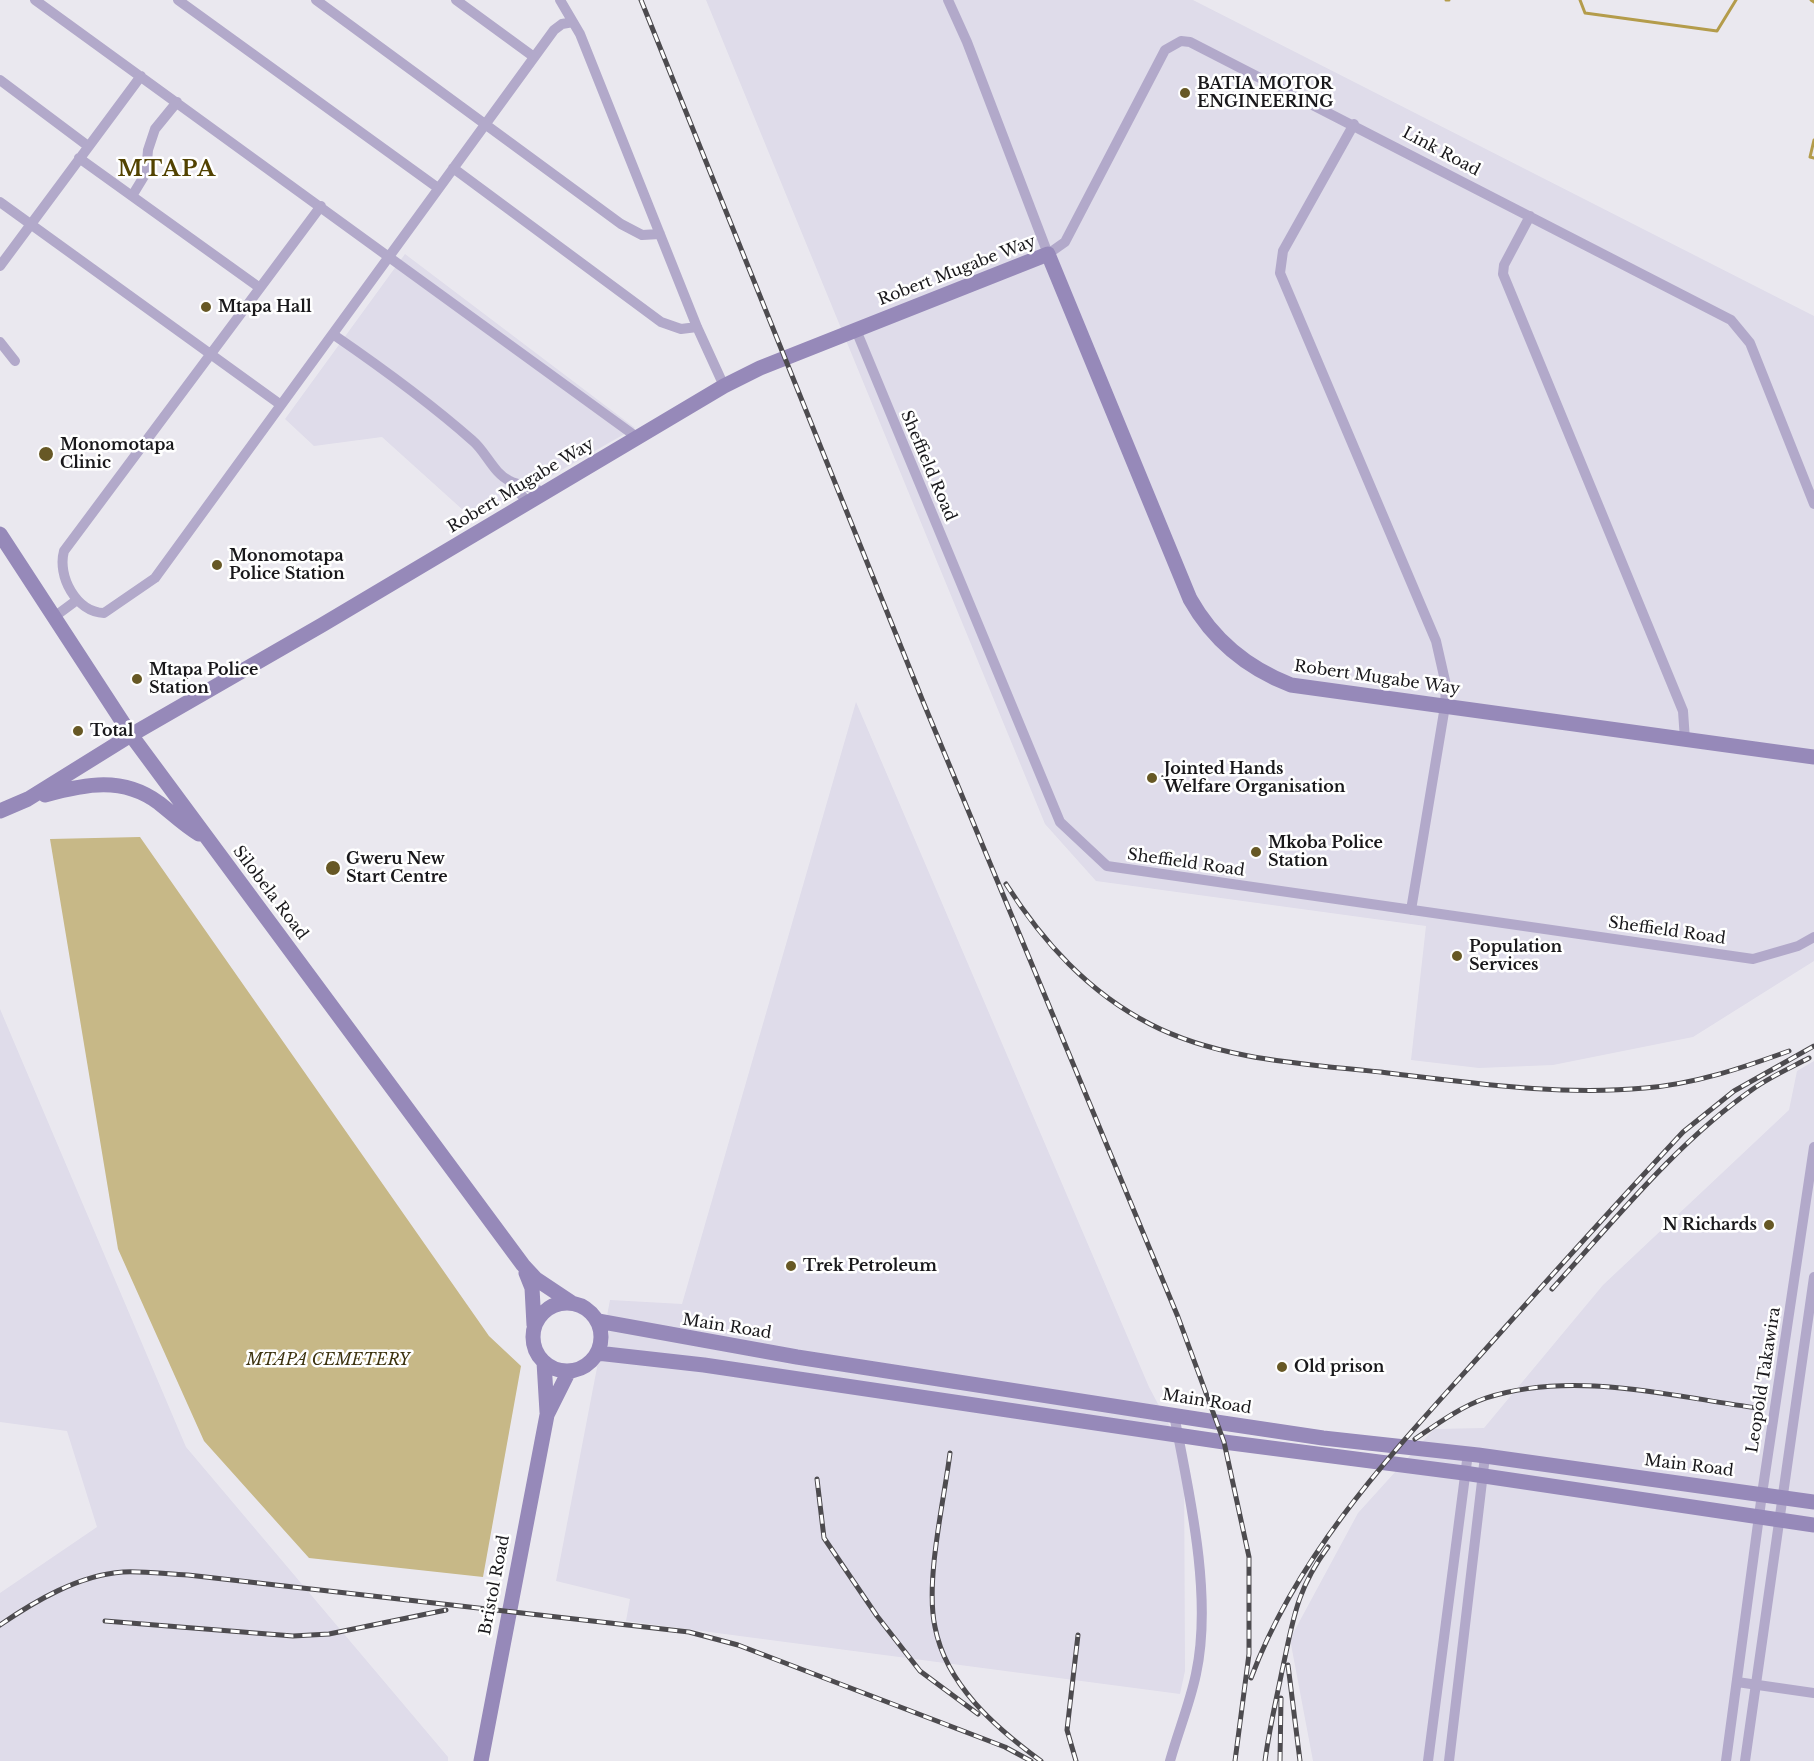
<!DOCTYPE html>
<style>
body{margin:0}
canvas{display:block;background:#eae8ef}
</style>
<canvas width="1814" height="1761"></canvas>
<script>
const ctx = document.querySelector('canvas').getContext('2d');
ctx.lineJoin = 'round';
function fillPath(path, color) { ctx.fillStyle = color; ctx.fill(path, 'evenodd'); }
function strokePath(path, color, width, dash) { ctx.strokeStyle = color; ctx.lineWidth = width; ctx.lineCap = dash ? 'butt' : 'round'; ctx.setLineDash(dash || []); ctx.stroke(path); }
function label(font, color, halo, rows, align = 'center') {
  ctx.font = font + ' "Libre Baskerville",serif'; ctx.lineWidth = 5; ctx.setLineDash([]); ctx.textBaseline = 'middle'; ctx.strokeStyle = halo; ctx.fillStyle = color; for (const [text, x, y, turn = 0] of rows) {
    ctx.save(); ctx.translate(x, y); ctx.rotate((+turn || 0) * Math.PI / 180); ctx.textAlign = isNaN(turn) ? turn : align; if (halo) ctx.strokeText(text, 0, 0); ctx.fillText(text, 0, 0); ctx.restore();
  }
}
fillPath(new Path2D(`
 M 706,0 L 1193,0 L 1814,316 L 1814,961 L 1693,1037 L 1553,1065 L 1479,1068 L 1411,1060 L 1426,926 L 1096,881 L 1045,824 Z
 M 405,254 L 635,428 L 474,520 L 382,437 L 314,446 L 285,419 Z
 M 856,702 L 1149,1387 L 1184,1453 L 1185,1671 L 1180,1694 L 626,1621 L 630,1599 L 556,1581 L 610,1300 L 682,1304 Z
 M 0,1009 L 186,1447 L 448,1757 L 448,1761 L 0,1761 L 0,1593 L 97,1527 L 67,1431 L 0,1422 Z
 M 1814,1061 L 1814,1761 L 1313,1761 L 1290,1639 L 1358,1513 L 1434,1429 L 1484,1428 L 1603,1285 L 1789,1110 L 1797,1071 Z`), '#dfdcea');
fillPath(new Path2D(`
 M 140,837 L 489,1336 L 521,1366 L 483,1577 L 309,1558 L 204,1441 L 118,1249 L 50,839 Z`), '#c7b887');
strokePath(new Path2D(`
 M 1446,0 L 1449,0
 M 1580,0 L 1585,13 L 1717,31 L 1736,0
 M 1811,0 L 1814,2
 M 1814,140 L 1810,157 L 1814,158`), '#b49c4b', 3);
strokePath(new Path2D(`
 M 35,0 L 638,438
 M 178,0 L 438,188
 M 316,0 L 621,224 L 642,235 L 660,234
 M 456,0 L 534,57
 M 560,0 L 580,34 L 697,327 L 724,386
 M 948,0 L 967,42 L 1048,254 L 1065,242 L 1165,50 L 1181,41 L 1190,42 L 1731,320 L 1750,343 L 1814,504
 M 0,80 L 88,146
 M 1354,124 L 1283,251 L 1280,273 L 1436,641 L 1446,685 L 1445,706 L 1411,910
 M 79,158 L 260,288
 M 453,168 L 661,322 L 681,329 L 697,327
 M 132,196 L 146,173 L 148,150 L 155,129 L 177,102
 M 0,202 L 281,405
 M 321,206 L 64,551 C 57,576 76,612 104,613 L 155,578 L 554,30 L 562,24 L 573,22
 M 1530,216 L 1504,265 L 1503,274 L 1683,711 L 1685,740
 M 0,266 L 141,76
 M 856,330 L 1060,822 L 1107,866 L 1753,959 L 1798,946 L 1814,937
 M 334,335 C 382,368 429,402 473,441 C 486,452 494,474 510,481 C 521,486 533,487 545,493
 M 0,342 L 15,361
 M 510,481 L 528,503
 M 54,617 L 77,600
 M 1737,1682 L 1814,1693
 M 1170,1761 C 1178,1732 1190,1703 1196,1674 C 1213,1596 1189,1492 1174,1415
 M 1428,1761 L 1468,1453
 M 1449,1761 L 1485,1456
 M 1726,1761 L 1762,1494 L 1814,1147
 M 1745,1761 L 1814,1277`), '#b2a9ca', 10);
strokePath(new Path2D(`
 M 0,534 L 131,735 L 523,1265 L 536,1279 L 572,1303
 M 45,795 C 85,784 123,776 159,803 C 173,814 184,825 199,834
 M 0,811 L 28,799 L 131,735 L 322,625 L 724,386 L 760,368 L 1048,254 L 1190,599 C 1213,640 1247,668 1291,685 L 1814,757
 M 526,1273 L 532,1288 L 534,1325
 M533 1337a34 34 0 1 1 68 0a34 34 0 1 1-68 0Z
 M 598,1321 L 797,1357 L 1216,1422 L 1323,1438 L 1478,1455 L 1814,1502
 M 597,1353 L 704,1365 L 1224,1442 L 1464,1473 L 1814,1525
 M 544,1362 L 547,1412
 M 481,1761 L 547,1415 L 569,1371`), '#9689b9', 15);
const rail = new Path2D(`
 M 641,0 L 924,704 L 1178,1317 L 1224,1442 L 1249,1557 L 1249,1654 L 1235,1761
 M 1006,884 C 1043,942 1088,992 1150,1024 C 1221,1061 1310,1064 1388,1073 C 1474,1083 1559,1096 1645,1088 C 1695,1084 1742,1068 1789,1051
 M 1552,1289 C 1615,1220 1676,1143 1753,1089 C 1770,1077 1790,1068 1809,1058
 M 1415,1439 C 1437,1424 1460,1407 1486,1398 C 1573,1370 1669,1396 1757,1408
 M 950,1453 C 944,1501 925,1581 935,1627 C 946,1685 996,1728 1041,1761
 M 817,1479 L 824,1538 L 877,1616 L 920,1671 L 978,1714
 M 105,1621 L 293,1636 L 329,1634 L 446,1610
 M 0,1625 C 35,1601 79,1575 123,1572 C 144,1571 166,1574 188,1575 L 689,1632 L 738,1645 L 1005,1747 L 1031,1761
 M 1288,1665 L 1300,1761
 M 1251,1678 C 1299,1550 1394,1451 1484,1351 C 1550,1277 1616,1204 1683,1132 L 1734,1091 L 1814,1046
 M 1076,1761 L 1067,1730 L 1078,1635
 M 1265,1761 C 1269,1730 1276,1701 1282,1671 C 1293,1621 1296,1590 1328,1547
 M 1280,1761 L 1281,1698`);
strokePath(rail, '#4d4b4f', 5);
strokePath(rail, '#fff', 3, [9]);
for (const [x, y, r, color] of [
 [1185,93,6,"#675825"],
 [206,307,6,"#675825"],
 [46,454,8,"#675825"],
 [217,565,6,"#675825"],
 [137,679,6,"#675825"],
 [78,731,6,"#675825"],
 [1152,778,6,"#675825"],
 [1256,852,6,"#675825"],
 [333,868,8,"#675825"],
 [1457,956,6,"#675825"],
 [1769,1225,6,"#675825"],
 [791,1266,6,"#675825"],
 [1282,1367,6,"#675825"]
]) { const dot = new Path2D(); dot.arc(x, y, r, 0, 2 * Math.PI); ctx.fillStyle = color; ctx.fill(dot); strokePath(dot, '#fff', 2); }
label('bold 16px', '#19181b', '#fff', [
 ["BATIA MOTOR",1197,84],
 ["ENGINEERING",1197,102],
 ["Mtapa Hall",218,307],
 ["Monomotapa",60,445],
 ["Clinic",60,463],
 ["Monomotapa",229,556],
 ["Police Station",229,574],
 ["Mtapa Police",149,670],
 ["Station",149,688],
 ["Total",90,731],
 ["Jointed Hands",1164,769],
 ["Welfare Organisation",1164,787],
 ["Mkoba Police",1268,843],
 ["Station",1268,861],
 ["Gweru New",346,859],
 ["Start Centre",346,877],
 ["Population",1469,947],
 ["Services",1469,965],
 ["N Richards",1757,1225,"right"],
 ["Trek Petroleum",803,1266],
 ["Old prison",1294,1367]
], 'left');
label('16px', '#19181b', '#fff', [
 ["Link Road",1441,152,28],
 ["Robert Mugabe Way",957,271,-21],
 ["Sheffield Road",928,466,67],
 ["Robert Mugabe Way",521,486,-31],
 ["Robert Mugabe Way",1377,678,8],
 ["Sheffield Road",1186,863,8],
 ["Silobela Road",270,893,53],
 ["Sheffield Road",1667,931,8],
 ["Main Road",727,1327,9],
 ["Leopold Takawira",1764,1380,-81],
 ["Main Road",1207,1402,9],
 ["Main Road",1689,1466,7],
 ["Bristol Road",495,1585,-79]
]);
label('italic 16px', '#3c320e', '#fff', [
 ["MTAPA CEMETERY",328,1360]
]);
ctx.letterSpacing = '1.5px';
label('bold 22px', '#524200', '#fff', [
 ["MTAPA",167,170]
]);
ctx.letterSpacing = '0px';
</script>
